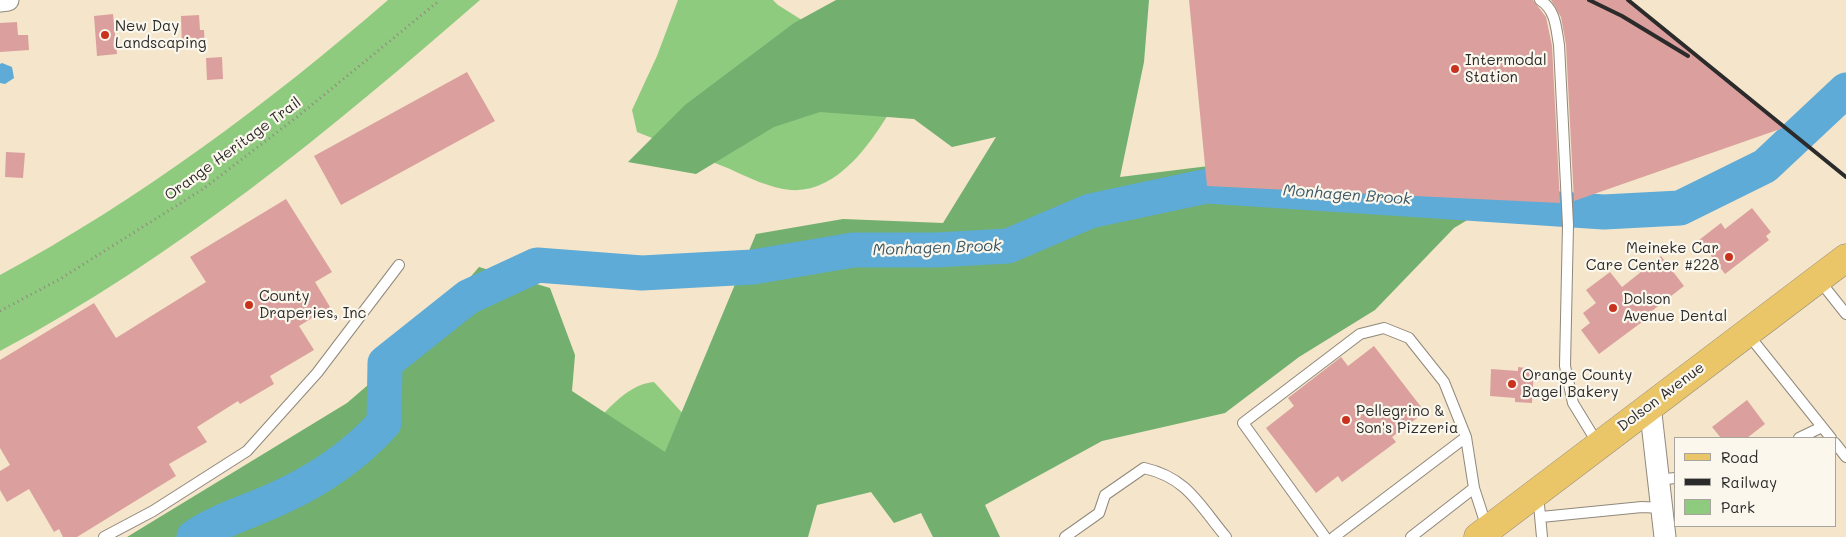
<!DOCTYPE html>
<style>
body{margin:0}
#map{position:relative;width:1846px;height:537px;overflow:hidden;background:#f4e5cb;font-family:Mali,sans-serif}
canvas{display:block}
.legend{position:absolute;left:1674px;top:437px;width:162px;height:90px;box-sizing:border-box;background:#fbf7ec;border:1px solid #a8a59f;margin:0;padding:6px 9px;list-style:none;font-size:15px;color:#2b2b2b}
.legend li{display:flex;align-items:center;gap:10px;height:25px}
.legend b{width:25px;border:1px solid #a8a59f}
</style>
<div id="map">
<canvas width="1846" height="537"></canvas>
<ul class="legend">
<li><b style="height:6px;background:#ebc669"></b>Road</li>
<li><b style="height:6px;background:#2b2b2b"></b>Railway</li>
<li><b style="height:14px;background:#8fcb7f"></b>Park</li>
</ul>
</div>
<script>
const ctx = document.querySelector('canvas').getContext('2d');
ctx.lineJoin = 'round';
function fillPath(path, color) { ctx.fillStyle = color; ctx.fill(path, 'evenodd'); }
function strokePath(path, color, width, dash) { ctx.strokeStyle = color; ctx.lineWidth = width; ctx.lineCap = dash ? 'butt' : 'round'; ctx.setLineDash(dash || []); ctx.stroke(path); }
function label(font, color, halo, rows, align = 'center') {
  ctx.font = font + ' Mali,sans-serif'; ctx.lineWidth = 4.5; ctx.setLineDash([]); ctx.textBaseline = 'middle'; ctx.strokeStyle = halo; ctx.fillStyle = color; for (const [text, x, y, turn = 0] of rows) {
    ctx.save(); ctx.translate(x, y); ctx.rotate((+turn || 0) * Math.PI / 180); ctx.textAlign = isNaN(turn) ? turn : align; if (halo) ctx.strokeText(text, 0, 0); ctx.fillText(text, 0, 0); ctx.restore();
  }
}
fillPath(new Path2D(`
 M 388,0 L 480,0 C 331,130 175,258 0,351 L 0,275 C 139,200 269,103 388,0 Z
 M 678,0 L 773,0 L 778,5 L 867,61 L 889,113 C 869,146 836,193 791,190 C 770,188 749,178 730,169 C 699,157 668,144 637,132 L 632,110 L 657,56 Z
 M 654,382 L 783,523 L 586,433 C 604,414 626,384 654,382 Z`), '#8fcb7f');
fillPath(new Path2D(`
 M 836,0 L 1149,0 L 1144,62 L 1120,177 L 1233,163 L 1531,199 L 1499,201 L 1454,228 L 1375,310 L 1299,357 L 1225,413 L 1102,441 L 985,505 L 1000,537 L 933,537 L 921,513 L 894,523 L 871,492 L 817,505 L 808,537 L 127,537 L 347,403 L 404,354 L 479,267 L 550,288 L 575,355 L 572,391 L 665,452 L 756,234 L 843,219 L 943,223 L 996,137 L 952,147 L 914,119 L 820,112 L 774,127 L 696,174 L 628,162 L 685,105 L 794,23 Z`), '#73af6e');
fillPath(new Path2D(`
 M 2,63 L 12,67 L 14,78 L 5,84 L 0,83 L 0,64 Z`), '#5dabd6');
strokePath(new Path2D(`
 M 194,537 C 221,519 252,511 281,497 C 320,479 356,454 384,423 L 385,363 L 468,297 L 537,265 L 642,273 L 753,267 L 853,250 L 936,250 L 1008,246 L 1090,211 L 1207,186 L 1604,212 L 1680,208 L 1765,166 L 1846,90`), '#5dabd6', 35);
fillPath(new Path2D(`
 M 1189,0 L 1533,0 L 1546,17 L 1552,46 L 1560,203 L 1207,186 Z
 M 1551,0 L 1627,0 L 1786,127 L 1574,201 L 1566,45 L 1561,17 Z
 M 113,14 L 117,54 L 97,56 L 94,16 Z
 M 199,15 L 200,30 L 204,30 L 205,47 L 182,48 L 181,16 Z
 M 17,22 L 18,35 L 28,35 L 29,50 L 0,52 L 0,23 Z
 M 222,57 L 223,79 L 207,80 L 206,58 Z
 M 467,72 L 495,121 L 341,205 L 314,156 Z
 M 6,152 L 25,153 L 23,178 L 5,177 Z
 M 286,199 L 332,272 L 315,282 L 330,307 L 299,326 L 314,350 L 270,376 L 274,384 L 240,404 L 238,401 L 197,427 L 207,442 L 169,464 L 176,476 L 77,537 L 63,537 L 59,529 L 54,532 L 29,489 L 7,502 L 0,490 L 0,471 L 10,465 L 0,448 L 0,360 L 94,303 L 116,338 L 206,282 L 190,257 Z
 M 1752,208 L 1771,232 L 1766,236 L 1769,240 L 1725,274 L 1699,240 L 1721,223 L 1725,229 Z
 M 1661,256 L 1684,286 L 1644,317 L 1646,319 L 1599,354 L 1581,330 L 1590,323 L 1583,313 L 1596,303 L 1586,290 L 1610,272 L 1622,287 Z
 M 1374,346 L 1425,412 L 1392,437 L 1396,442 L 1342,482 L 1338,476 L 1316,493 L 1266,428 L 1294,406 L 1288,398 L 1341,357 L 1348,366 Z
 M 1518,367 L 1534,369 L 1532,403 L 1515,402 L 1515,398 L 1490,396 L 1491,369 L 1518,371 Z
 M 1747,400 L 1765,424 L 1747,438 L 1721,438 L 1712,427 Z`), '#dba09d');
const service = new Path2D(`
 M 1540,0 C 1556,10 1556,28 1559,45 L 1568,225 L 1565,366 L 1573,403 L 1598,444
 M 1819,280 L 1846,314
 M 1747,333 L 1831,438
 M 1799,438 L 1822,427
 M 1835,443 L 1846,457
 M 1658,480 L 1675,478
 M 1538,494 L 1542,537
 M 1541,517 L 1642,507 L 1662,508
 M 104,537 L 153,511 L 247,451 L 317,373 L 399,265
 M 1065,537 L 1099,513 L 1105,495 L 1144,468 C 1188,478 1199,505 1226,537
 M 1325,537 L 1243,423 L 1360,334 L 1384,328 L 1409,338 L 1444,382 L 1466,437 L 1474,488 L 1487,528
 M 1334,537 L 1466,437
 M 1411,537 L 1474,488`);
const minor = new Path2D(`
 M 0,1 L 8,0
 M 1650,405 L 1665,537`);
const primary = new Path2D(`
 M 1478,537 L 1846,258`);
strokePath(service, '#90887b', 12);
strokePath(minor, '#90887b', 23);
strokePath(primary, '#90887b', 29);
strokePath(new Path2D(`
 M 0,311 L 60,279 L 203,189 L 297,117 L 440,0`), '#90887b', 3, [1, 4]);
strokePath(service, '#fff', 10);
strokePath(minor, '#fff', 21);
strokePath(primary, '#ebc669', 28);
strokePath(new Path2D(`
 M 1589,0 L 1622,16 L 1688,56
 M 1628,0 L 1846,177`), '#2b2b2b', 4);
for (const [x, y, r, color] of [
 [105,35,5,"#c8321e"],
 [1455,69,5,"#c8321e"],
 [1729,257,5,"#c8321e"],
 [249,305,5,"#c8321e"],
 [1613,308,5,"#c8321e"],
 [1512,384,5,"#c8321e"],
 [1346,420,5,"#c8321e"]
]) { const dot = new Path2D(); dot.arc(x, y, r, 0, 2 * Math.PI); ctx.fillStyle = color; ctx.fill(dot); strokePath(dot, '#fbf7ec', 2); }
label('15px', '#2b2b2b', '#fbf7ec', [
 ["New Day",115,26],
 ["Landscaping",115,43],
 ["Intermodal",1465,60],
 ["Station",1465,77],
 ["Meineke Car",1719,248,"right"],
 ["Care Center #228",1719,265,"right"],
 ["County",259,296],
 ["Draperies, Inc",259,313],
 ["Dolson",1623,299],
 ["Avenue Dental",1623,316],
 ["Orange County",1522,375],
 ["Bagel Bakery",1522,392],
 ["Pellegrino &",1356,411],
 ["Son's Pizzeria",1356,428]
], 'left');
label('15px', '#2b2b2b', '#fbf7ec', [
 ["Orange Heritage Trail",233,149,-36],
 ["Dolson Avenue",1661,397,-37]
]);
label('italic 16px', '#3c5867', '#fbf7ec', [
 ["Monhagen Brook",1347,195,4],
 ["Monhagen Brook",937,248,-2]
]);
</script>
